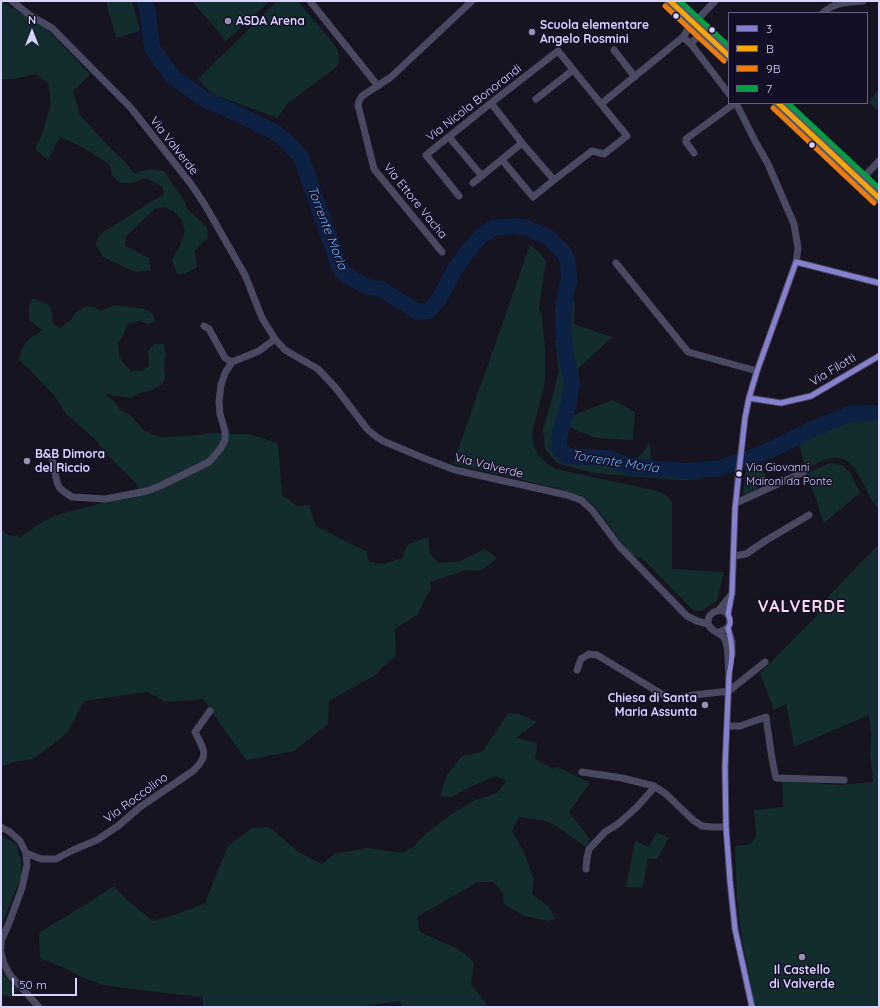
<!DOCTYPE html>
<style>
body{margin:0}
#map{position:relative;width:880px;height:1008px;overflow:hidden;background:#161421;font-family:Quicksand,sans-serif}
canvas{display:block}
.frame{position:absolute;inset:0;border:2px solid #d9d4ff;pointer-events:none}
.legend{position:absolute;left:728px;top:12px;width:140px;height:92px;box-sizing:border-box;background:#130f26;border:1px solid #625e7d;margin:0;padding:5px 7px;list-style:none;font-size:12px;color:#d9d4ff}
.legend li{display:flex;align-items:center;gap:8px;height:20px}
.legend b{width:20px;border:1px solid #625e7d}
.north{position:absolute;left:12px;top:12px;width:40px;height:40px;-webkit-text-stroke:3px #130f26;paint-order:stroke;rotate:0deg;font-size:11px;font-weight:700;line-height:16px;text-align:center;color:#d9d4ff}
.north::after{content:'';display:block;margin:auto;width:14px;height:18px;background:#d9d4ff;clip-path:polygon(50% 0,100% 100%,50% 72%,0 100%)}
.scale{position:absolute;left:12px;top:978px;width:65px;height:18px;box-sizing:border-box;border:2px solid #d9d4ff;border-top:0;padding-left:5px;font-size:12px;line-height:14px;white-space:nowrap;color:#d9d4ff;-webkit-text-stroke:3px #130f26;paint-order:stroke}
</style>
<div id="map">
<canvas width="880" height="1008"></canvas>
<div class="frame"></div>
<ul class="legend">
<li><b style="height:5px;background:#8681ce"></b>3</li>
<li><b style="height:5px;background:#f7a600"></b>B</li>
<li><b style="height:5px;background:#ec7c0c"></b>9B</li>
<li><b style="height:5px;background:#069b45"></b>7</li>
</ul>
<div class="north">N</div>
<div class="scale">50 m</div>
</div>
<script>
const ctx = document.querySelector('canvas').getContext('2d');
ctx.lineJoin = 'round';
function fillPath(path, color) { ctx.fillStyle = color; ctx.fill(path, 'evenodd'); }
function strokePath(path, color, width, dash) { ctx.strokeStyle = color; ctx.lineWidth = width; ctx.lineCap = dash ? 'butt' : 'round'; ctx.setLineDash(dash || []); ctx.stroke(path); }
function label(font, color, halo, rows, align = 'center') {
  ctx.font = font + ' Quicksand,sans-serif'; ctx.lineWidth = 3; ctx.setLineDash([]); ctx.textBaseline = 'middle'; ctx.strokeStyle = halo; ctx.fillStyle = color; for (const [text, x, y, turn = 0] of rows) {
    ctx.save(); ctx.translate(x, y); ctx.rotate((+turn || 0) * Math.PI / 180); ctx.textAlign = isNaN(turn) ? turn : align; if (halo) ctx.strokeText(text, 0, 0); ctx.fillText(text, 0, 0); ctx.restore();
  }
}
fillPath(new Path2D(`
 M 1,1 L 47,29 L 90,74 L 73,92 L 80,115 L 112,150 L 125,162 L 134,173 L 150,169 L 164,171 L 185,202 L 187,209 L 207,227 L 208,238 L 195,250 L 197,267 L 185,274 L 177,274 L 172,260 C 181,244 193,228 175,213 C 172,210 168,209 164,207 L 155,209 L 126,236 L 125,246 L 149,258 L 151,270 L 135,272 L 103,257 L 96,245 L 99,235 L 152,201 L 164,195 L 163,187 L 146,178 L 131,183 L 120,183 L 113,176 L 109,164 L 82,147 L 60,137 L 48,160 L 35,149 L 42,134 L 51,104 L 48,83 L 36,74 L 13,79 L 1,79 Z
 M 106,1 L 132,1 L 140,31 L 116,38 Z
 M 192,1 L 270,1 L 226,41 Z
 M 277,1 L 298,1 L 329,38 L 337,49 L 339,55 L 339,63 L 334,69 L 288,103 L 278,118 L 215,95 L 206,88 L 198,79 Z
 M 879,88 L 879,110 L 869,103 Z
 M 530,245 L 540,253 L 546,261 L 539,308 L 542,317 L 545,349 L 545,378 L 543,390 L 532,433 C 532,450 541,462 556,469 L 657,491 C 664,493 669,497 672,503 L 672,569 L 724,572 L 717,601 L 701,611 L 694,611 L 643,559 L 630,554 L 596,507 L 582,496 L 560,489 L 453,464 Z
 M 562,273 L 575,304 L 574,324 L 612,337 L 578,369 L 580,383 L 577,401 L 559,423 L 556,440 L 557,450 L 560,454 L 563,457 L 572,458 L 578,458 L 586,455 L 601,455 L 618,460 L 634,459 L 641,455 L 650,442 L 651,462 L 694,467 L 704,465 L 707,477 L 689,480 L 678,480 L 593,473 L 557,463 L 545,449 L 543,430 L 559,372 L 555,341 L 559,335 L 556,323 L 555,309 Z
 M 33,298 C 49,304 54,305 52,323 L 60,328 L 71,320 L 76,312 L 85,307 L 92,306 L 101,311 L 114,305 L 133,307 L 145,309 L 153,314 L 156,321 L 150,324 L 138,321 L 128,324 C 124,330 124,337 118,342 C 119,357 120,360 131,371 L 142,371 L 149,365 L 148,351 L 154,344 L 164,344 L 166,355 L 164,362 L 165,378 L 161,385 L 151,390 L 138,394 L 131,398 L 115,396 L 103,393 L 117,404 L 119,409 L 130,415 L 143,430 L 154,435 L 163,437 L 187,436 L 211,433 L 234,434 L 249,434 L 278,443 L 282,495 L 297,506 L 309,505 L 316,526 L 367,552 L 369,562 L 384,564 L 402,558 L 408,544 L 428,537 L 430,554 L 439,563 L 460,561 L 485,549 L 497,558 L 490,564 L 480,571 L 466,570 L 430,582 L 431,589 L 425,599 L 417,615 L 395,629 L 396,656 L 382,667 L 377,674 L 329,701 L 328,724 L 294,751 L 246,760 L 203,699 L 166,702 L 147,692 L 84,701 L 68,732 L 52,745 L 33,759 L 14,762 L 1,767 L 1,530 L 8,535 L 20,537 L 44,521 L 60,514 L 81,509 L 125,496 L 138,488 L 135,482 L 118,466 L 105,452 L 97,441 L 66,414 L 53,394 L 29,369 L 19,360 C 21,353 23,344 29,339 C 33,335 38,335 42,330 L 29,320 L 29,306 Z
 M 613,400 L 635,412 L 633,440 L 596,438 L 569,427 L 571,416 Z
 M 855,419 L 879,419 L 879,510 C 855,480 858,437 806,469 L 799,444 Z
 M 758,462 L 766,476 L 755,482 L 758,489 L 743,495 L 746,467 Z
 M 830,463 L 842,465 L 850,472 L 860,493 L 824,523 L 807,473 Z
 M 879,544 L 879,1007 L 755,1007 L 742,939 L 737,900 L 735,846 L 751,844 L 756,835 L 754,810 L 783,807 L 782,781 L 840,785 L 873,782 L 870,752 L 871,734 L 869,715 L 794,747 L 786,704 L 774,710 L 760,673 L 818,614 L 815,610 Z
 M 508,713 L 519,714 L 537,722 L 516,738 L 537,743 L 535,759 L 553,769 L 558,767 L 590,783 L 569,812 L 590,839 L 586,847 L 559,828 L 546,821 L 519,817 L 512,831 L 524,852 L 534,880 L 532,894 L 549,907 L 555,919 L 547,921 L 522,915 L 504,904 L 503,893 L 493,882 L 478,882 L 417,917 L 420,932 L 458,949 L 474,962 L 471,984 L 489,1007 L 403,1007 L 399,1001 L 358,1007 L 203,1007 L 203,997 L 140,990 L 103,985 L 81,977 L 64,968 L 40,958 L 39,939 L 40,932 L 88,903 L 114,886 L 126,899 L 153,921 L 177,914 L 205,903 L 228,846 L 252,828 L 269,827 L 300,853 L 322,864 L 334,854 L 368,848 L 402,853 L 414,846 L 430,830 L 452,814 L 473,801 L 497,793 L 506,781 L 496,776 L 472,786 L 450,798 L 440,796 L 447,775 L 462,756 L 482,752 Z
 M 656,833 L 669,838 L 657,859 L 648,858 L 643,888 L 626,887 L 635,841 L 649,847 Z
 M 1,835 L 16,844 L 21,859 L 21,877 L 1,927 Z
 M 1,968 L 5,976 L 18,990 L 10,997 L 1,995 Z`), '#132c2d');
strokePath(new Path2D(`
 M 1,17 L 2,15`), '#0d2144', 2.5);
strokePath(new Path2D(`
 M 144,1 L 148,12 L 152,48 L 172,76 L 204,99 L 244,117 L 275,132 L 289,144 L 301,157 L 334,251 L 338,264 L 343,273 L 363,285 L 382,290 L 418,312 L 429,311 L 439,299 L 454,271 L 467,252 L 482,235 L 494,228 L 514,226 L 527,228 L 549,238 L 564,253 L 568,262 L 569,283 L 565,294 L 564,306 L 563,319 L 565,351 L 572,381 L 570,399 L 561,428 L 559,442 L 560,449 L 567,456 L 607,458 L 633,467 L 687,471 L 716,469 L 753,457 L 777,447 L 819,426 L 850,414 L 879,413`), '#0d2144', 16);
strokePath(new Path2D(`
 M 12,1 L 28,14 L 52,28 L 131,108 L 191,184 L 205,205 L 245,275 L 262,318 L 275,339 L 285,350 L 318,369 L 335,387 L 368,430 L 378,438 L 383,441 L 426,459 L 455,470 L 567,495 L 581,500 L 592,510 L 619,546 L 687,616 L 697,621 L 708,624
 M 310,1 L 378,86
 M 823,13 C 834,2 849,2 863,1
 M 683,37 L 691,44 L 729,94
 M 691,44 L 702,31
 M 614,50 L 635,77
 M 536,99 L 573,70
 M 491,103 L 522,143 L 554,180 L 533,197 L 502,160
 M 449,137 L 482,176
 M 694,153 L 686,142 L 686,139 L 735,103
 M 554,180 L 592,151 L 604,154 L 627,136 L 601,104
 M 860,181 L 879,161
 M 473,183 L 522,143
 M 459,196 L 426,155 L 491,103 L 558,51 L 601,104 L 683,37 L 693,22 L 698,19 L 715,1
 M 442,252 L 374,169 L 358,105 L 359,101 L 362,96 L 391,77 L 472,1
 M 796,262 L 879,283
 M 616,263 L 688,352 L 757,371
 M 204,326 L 209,329 L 225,358 L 232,362 L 259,351 L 275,339
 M 749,398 L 781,403 L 811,396 L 879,356
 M 52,458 L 57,482 L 59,487 L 63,491 L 72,497 L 105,499 L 147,491 L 160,486 L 209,462 L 221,448 L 225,440 L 225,431 L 220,414 L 219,402 L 221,385 L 225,373 L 232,362
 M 736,503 L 804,472
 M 734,556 L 746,554 L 765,541 L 809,515
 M 719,610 L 731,595
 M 728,614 L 732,593 L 735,509 L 739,469 L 745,418 L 749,398 L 757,371 L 796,262 L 798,248 L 794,224 L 768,164 L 755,141 L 736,103
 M 728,628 L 732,642 L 732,655
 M 719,632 C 726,630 732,626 729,617 C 725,606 708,610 708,622 C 708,631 720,632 724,638 C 729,645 728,666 729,675 L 725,767 L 726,827 L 730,881 L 735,929 L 752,1007
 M 577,670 L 581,659 L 589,654 L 597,655 L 665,696 L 673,699 L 694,695 L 729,691 L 765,662
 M 727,726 L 740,726 L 766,717 C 769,737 771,758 776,778 L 844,780
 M 582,772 L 622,778 L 654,786 L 666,794 L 693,820 L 702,826 L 712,827 L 726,827
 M 1,827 L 10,832 L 20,841 L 26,853 L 27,865 L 22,888 L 9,923 L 1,941 L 1,948
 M 26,853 L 41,859 L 56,859 L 73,850 L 97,840 L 118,826 L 140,807 L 193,771 C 210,755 204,750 195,732 L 210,711
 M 586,869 L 587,858 L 589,849 L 605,832 L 618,824 L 637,807 L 652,790 L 654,786
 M 1,952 L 4,964 L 10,975 L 39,1007`), '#4a4962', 7);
strokePath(new Path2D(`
 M 670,1 L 729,56
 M 778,103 L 879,198`), '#575674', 11);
strokePath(new Path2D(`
 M 749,398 L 781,403 L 811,396 L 879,356
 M 752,1007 L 735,929 L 730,881 L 726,827 L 725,767 L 729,675 C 733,657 733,646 728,628 L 730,624 L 730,619 L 728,614 L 732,593 L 735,509 L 745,418 L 749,398 L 757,371 L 796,262 L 879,283`), '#8681ce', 5);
strokePath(new Path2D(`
 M 670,1 L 729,56
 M 778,103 L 879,198`), '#f7a600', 5);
strokePath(new Path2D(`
 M 665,6 L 724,61
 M 773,108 L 874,203`), '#ec7c0c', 5);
strokePath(new Path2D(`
 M 680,1 L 729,46
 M 788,103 L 879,188`), '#069b45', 5);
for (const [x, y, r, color] of [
 [676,16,3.5,"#d9d4ff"],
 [228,21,4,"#9591b1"],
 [712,30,3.5,"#d9d4ff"],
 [532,32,4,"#9591b1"],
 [812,145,3.5,"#d9d4ff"],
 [27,461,4,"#9591b1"],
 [739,474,3.5,"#d9d4ff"],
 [705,705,4,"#9591b1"],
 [802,957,4,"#9591b1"]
]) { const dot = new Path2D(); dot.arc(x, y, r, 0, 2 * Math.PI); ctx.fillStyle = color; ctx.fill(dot); strokePath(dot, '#130f26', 1.5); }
label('11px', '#d9d4ff', '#130f26', [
 ["Via Giovanni",746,468],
 ["Maironi da Ponte",746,482]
], 'left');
label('bold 12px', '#d9d4ff', '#130f26', [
 ["ASDA Arena",236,21],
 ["Scuola elementare",540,25],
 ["Angelo Rosmini",540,39],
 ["B&B Dimora",35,454],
 ["del Riccio",35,468],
 ["Chiesa di Santa",697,698,"right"],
 ["Maria Assunta",697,712,"right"],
 ["Il Castello",802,970,"center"],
 ["di Valverde",802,984,"center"]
], 'left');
label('12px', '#d9d4ff', '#130f26', [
 ["Via Nicola Bonorandi",474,103,-38],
 ["Via Valverde",174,146,52],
 ["Via Ettore Vacha",415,201,51],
 ["Via Filotti",833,370,-31],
 ["Via Valverde",489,466,14],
 ["Via Roccolino",136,798,-36]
]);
label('italic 13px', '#62b6ff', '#130f26', [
 ["Torrente Morla",327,228,69],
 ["Torrente Morla",615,462,9]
]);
ctx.letterSpacing = '1px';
label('bold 16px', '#ffd6f0', '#130f26', [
 ["VALVERDE",802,607]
]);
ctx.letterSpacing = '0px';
</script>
